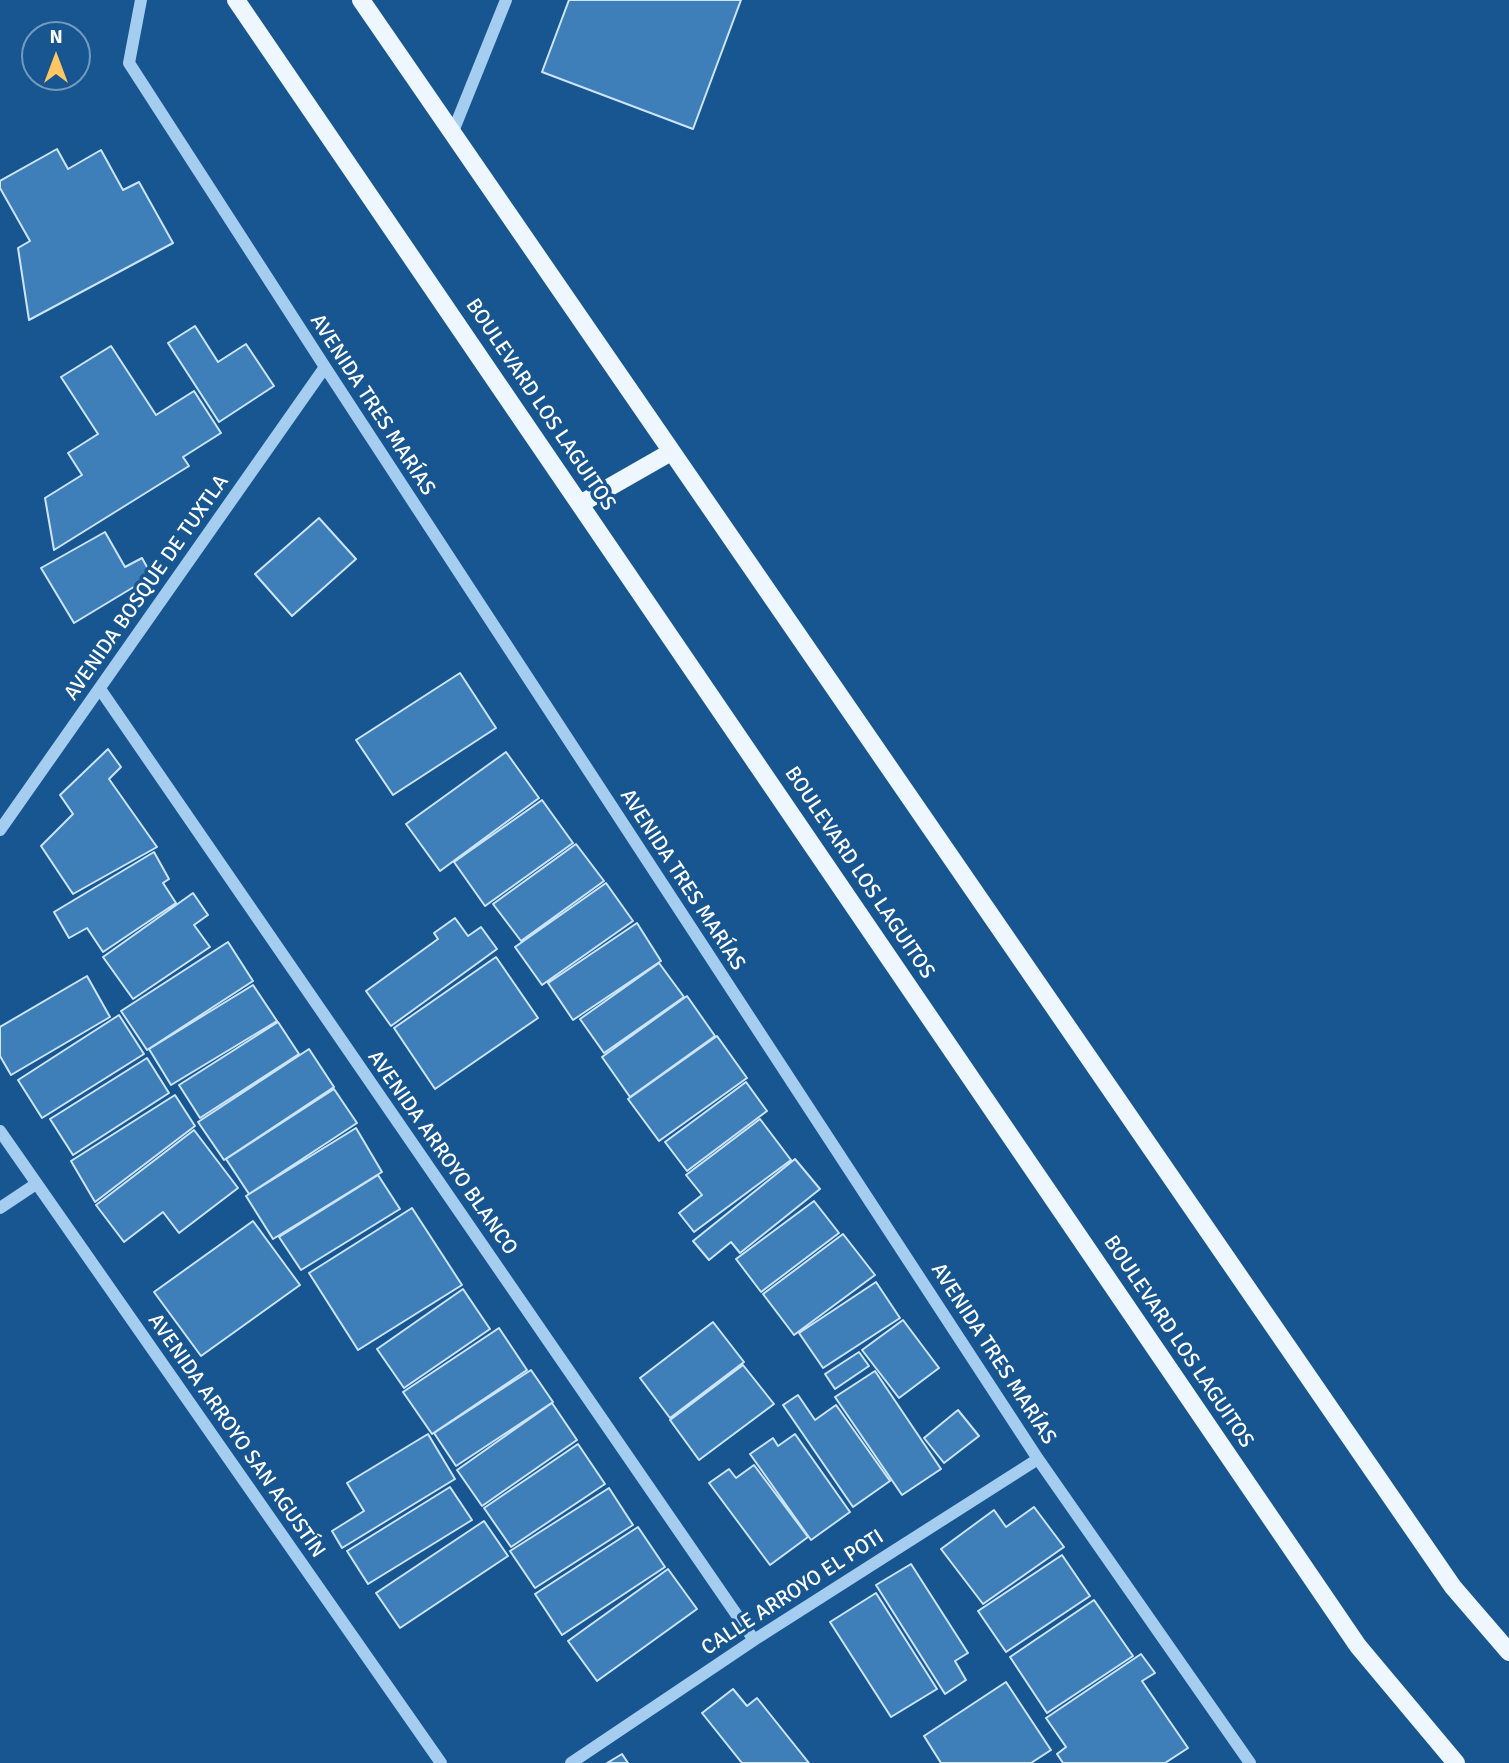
<!DOCTYPE html>
<meta charset="utf-8">
<style>
body{margin:0}
#map{position:relative;width:1509px;height:1763px;overflow:hidden;background:#175691;font-family:Signika,sans-serif}
canvas{display:block}
.north{position:absolute;left:21px;top:21px;width:70px;height:70px;box-sizing:border-box;background:#175691;border:2px solid #749abd;border-radius:50%;rotate:0deg;font-size:19px;font-weight:700;line-height:28px;text-align:center;color:#fff}
.north::after{content:'';display:block;margin:auto;width:24px;height:32px;background:#ffc664;clip-path:polygon(50% 0,100% 100%,50% 72%,0 100%)}
</style>
<div id="map">
<canvas width="1509" height="1763"></canvas>
<div class="north">N</div>
</div>
<script>
const ctx = document.querySelector('canvas').getContext('2d');
ctx.lineJoin = 'round';
function fillPath(path, color) { ctx.fillStyle = color; ctx.fill(path, 'evenodd'); }
function strokePath(path, color, width, dash) { ctx.strokeStyle = color; ctx.lineWidth = width; ctx.lineCap = dash ? 'butt' : 'round'; ctx.setLineDash(dash || []); ctx.stroke(path); }
function label(font, color, halo, rows, align = 'center') {
  ctx.font = font + ' Signika,sans-serif'; ctx.lineWidth = 7; ctx.setLineDash([]); ctx.textBaseline = 'middle'; ctx.strokeStyle = halo; ctx.fillStyle = color; for (const [text, x, y, turn = 0] of rows) {
    ctx.save(); ctx.translate(x, y); ctx.rotate((+turn || 0) * Math.PI / 180); ctx.textAlign = isNaN(turn) ? turn : align; if (halo) ctx.strokeText(text, 0, 0); ctx.fillText(text, 0, 0); ctx.restore();
  }
}
const building = new Path2D(`
 M 569,0 L 741,0 L 693,129 L 542,72 Z
 M 57,149 L 68,169 L 101,150 L 123,190 L 139,182 L 173,243 L 29,320 L 18,248 L 30,241 L 0,188 L 0,181 Z
 M 195,326 L 218,362 L 246,344 L 274,386 L 219,422 L 168,343 Z
 M 111,346 L 156,415 L 194,391 L 221,433 L 183,457 L 189,466 L 54,550 L 45,498 L 82,475 L 68,453 L 98,434 L 61,377 Z
 M 319,518 L 356,559 L 292,616 L 255,574 Z
 M 105,532 L 125,567 L 142,558 L 152,576 L 74,623 L 41,568 Z
 M 460,673 L 496,728 L 393,795 L 356,740 Z
 M 108,749 L 121,767 L 109,779 L 157,847 L 73,894 L 41,846 L 73,814 L 60,795 Z
 M 506,752 L 539,798 L 440,871 L 406,824 Z
 M 542,800 L 573,843 L 485,906 L 454,862 Z
 M 576,844 L 604,881 L 521,941 L 493,904 Z
 M 154,852 L 169,879 L 163,883 L 176,903 L 103,952 L 87,928 L 69,938 L 54,912 Z
 M 606,883 L 633,921 L 542,985 L 515,947 Z
 M 193,893 L 208,915 L 194,925 L 210,947 L 133,999 L 103,957 Z
 M 455,918 L 468,936 L 481,927 L 497,949 L 391,1026 L 366,991 L 438,939 L 434,933 Z
 M 637,923 L 661,961 L 573,1020 L 548,983 Z
 M 228,942 L 253,981 L 147,1050 L 121,1011 Z
 M 496,957 L 538,1018 L 435,1089 L 394,1028 Z
 M 659,963 L 684,997 L 604,1053 L 580,1019 Z
 M 87,976 L 110,1017 L 11,1075 L 0,1056 L 0,1027 Z
 M 253,985 L 277,1021 L 171,1085 L 149,1049 Z
 M 687,996 L 715,1036 L 630,1097 L 602,1057 Z
 M 119,1015 L 144,1054 L 42,1118 L 18,1080 Z
 M 278,1022 L 299,1054 L 200,1118 L 179,1085 Z
 M 717,1036 L 747,1078 L 659,1141 L 628,1099 Z
 M 309,1049 L 334,1087 L 224,1160 L 198,1122 Z
 M 147,1058 L 169,1093 L 73,1155 L 50,1119 Z
 M 746,1082 L 767,1111 L 687,1171 L 665,1142 Z
 M 334,1089 L 357,1123 L 249,1194 L 226,1159 Z
 M 175,1095 L 195,1126 L 95,1202 L 71,1161 Z
 M 760,1119 L 791,1160 L 694,1232 L 679,1213 L 702,1195 L 686,1175 Z
 M 356,1128 L 382,1172 L 273,1239 L 246,1196 Z
 M 194,1130 L 238,1188 L 179,1233 L 163,1212 L 124,1242 L 96,1205 Z
 M 795,1159 L 820,1189 L 740,1253 L 731,1242 L 709,1260 L 693,1241 Z
 M 378,1175 L 400,1209 L 301,1270 L 279,1237 Z
 M 814,1201 L 839,1233 L 761,1292 L 736,1259 Z
 M 412,1208 L 462,1285 L 358,1350 L 309,1273 Z
 M 253,1221 L 300,1285 L 201,1356 L 154,1292 Z
 M 843,1234 L 875,1275 L 794,1335 L 763,1294 Z
 M 876,1282 L 900,1318 L 823,1368 L 799,1333 Z
 M 463,1289 L 490,1329 L 404,1388 L 377,1349 Z
 M 903,1320 L 939,1368 L 899,1398 L 862,1350 Z
 M 713,1322 L 744,1362 L 670,1418 L 640,1378 Z
 M 499,1328 L 527,1370 L 432,1434 L 403,1392 Z
 M 859,1352 L 869,1366 L 835,1389 L 825,1374 Z
 M 743,1365 L 774,1404 L 699,1460 L 670,1420 Z
 M 531,1370 L 553,1402 L 456,1466 L 434,1433 Z
 M 875,1371 L 941,1469 L 902,1495 L 835,1397 Z
 M 798,1395 L 815,1420 L 836,1405 L 890,1481 L 853,1507 L 783,1405 Z
 M 552,1403 L 577,1440 L 482,1506 L 457,1470 Z
 M 958,1410 L 979,1436 L 944,1463 L 924,1438 Z
 M 428,1434 L 455,1479 L 342,1548 L 332,1531 L 364,1511 L 347,1483 Z
 M 795,1434 L 850,1512 L 811,1540 L 750,1454 L 773,1438 L 778,1446 Z
 M 578,1444 L 605,1484 L 511,1547 L 484,1508 Z
 M 754,1465 L 808,1537 L 770,1565 L 709,1483 L 729,1469 L 736,1478 Z
 M 450,1487 L 472,1520 L 368,1584 L 347,1551 Z
 M 609,1488 L 633,1525 L 535,1588 L 510,1551 Z
 M 1034,1507 L 1064,1547 L 983,1604 L 941,1549 L 994,1510 L 1006,1527 Z
 M 484,1521 L 508,1556 L 400,1628 L 376,1593 Z
 M 638,1527 L 665,1567 L 562,1635 L 535,1594 Z
 M 1062,1555 L 1090,1596 L 1006,1652 L 978,1611 Z
 M 911,1564 L 968,1653 L 955,1661 L 966,1680 L 945,1694 L 876,1585 Z
 M 668,1569 L 697,1609 L 597,1681 L 568,1641 Z
 M 876,1593 L 937,1689 L 891,1717 L 830,1622 Z
 M 1094,1600 L 1133,1656 L 1047,1713 L 1010,1657 Z
 M 1141,1654 L 1155,1673 L 1142,1681 L 1188,1748 L 1165,1763 L 1063,1763 L 1057,1754 L 1066,1747 L 1046,1718 Z
 M 1006,1682 L 1051,1750 L 1031,1763 L 941,1763 L 924,1736 Z
 M 733,1689 L 747,1706 L 757,1698 L 809,1763 L 742,1763 L 702,1713 Z
 M 622,1754 L 628,1763 L 607,1763 Z`);
fillPath(building, '#3f7fb9');
strokePath(building, '#cce5fb', 2);
strokePath(new Path2D(`
 M 141,0 L 129,63 L 325,367 L 1038,1459 L 1250,1763
 M 452,134 L 506,0
 M 100,689 L 754,1640
 M 0,830 L 325,367
 M 0,1131 L 441,1763
 M 0,1208 L 36,1184
 M 571,1763 L 754,1640 L 1038,1459`), '#a5cdf0', 12);
strokePath(new Path2D(`
 M 236,0 L 1358,1646 L 1456,1763
 M 361,0 L 1453,1587 L 1509,1652
 M 580,504 L 671,452`), '#eef6ff', 18);
label('21px', '#fff', '#175691', [
 ["AVENIDA TRES MARÍAS",372,405,57],
 ["BOULEVARD LOS LAGUITOS",540,405,56],
 ["AVENIDA BOSQUE DE TUXTLA",147,588,-55],
 ["BOULEVARD LOS LAGUITOS",859,873,56],
 ["AVENIDA TRES MARÍAS",682,880,57],
 ["AVENIDA ARROYO BLANCO",442,1153,55],
 ["BOULEVARD LOS LAGUITOS",1178,1342,56],
 ["AVENIDA TRES MARÍAS",993,1354,57],
 ["AVENIDA ARROYO SAN AGUSTÍN",236,1436,55],
 ["CALLE ARROYO EL POTI",793,1593,-33]
]);
</script>
